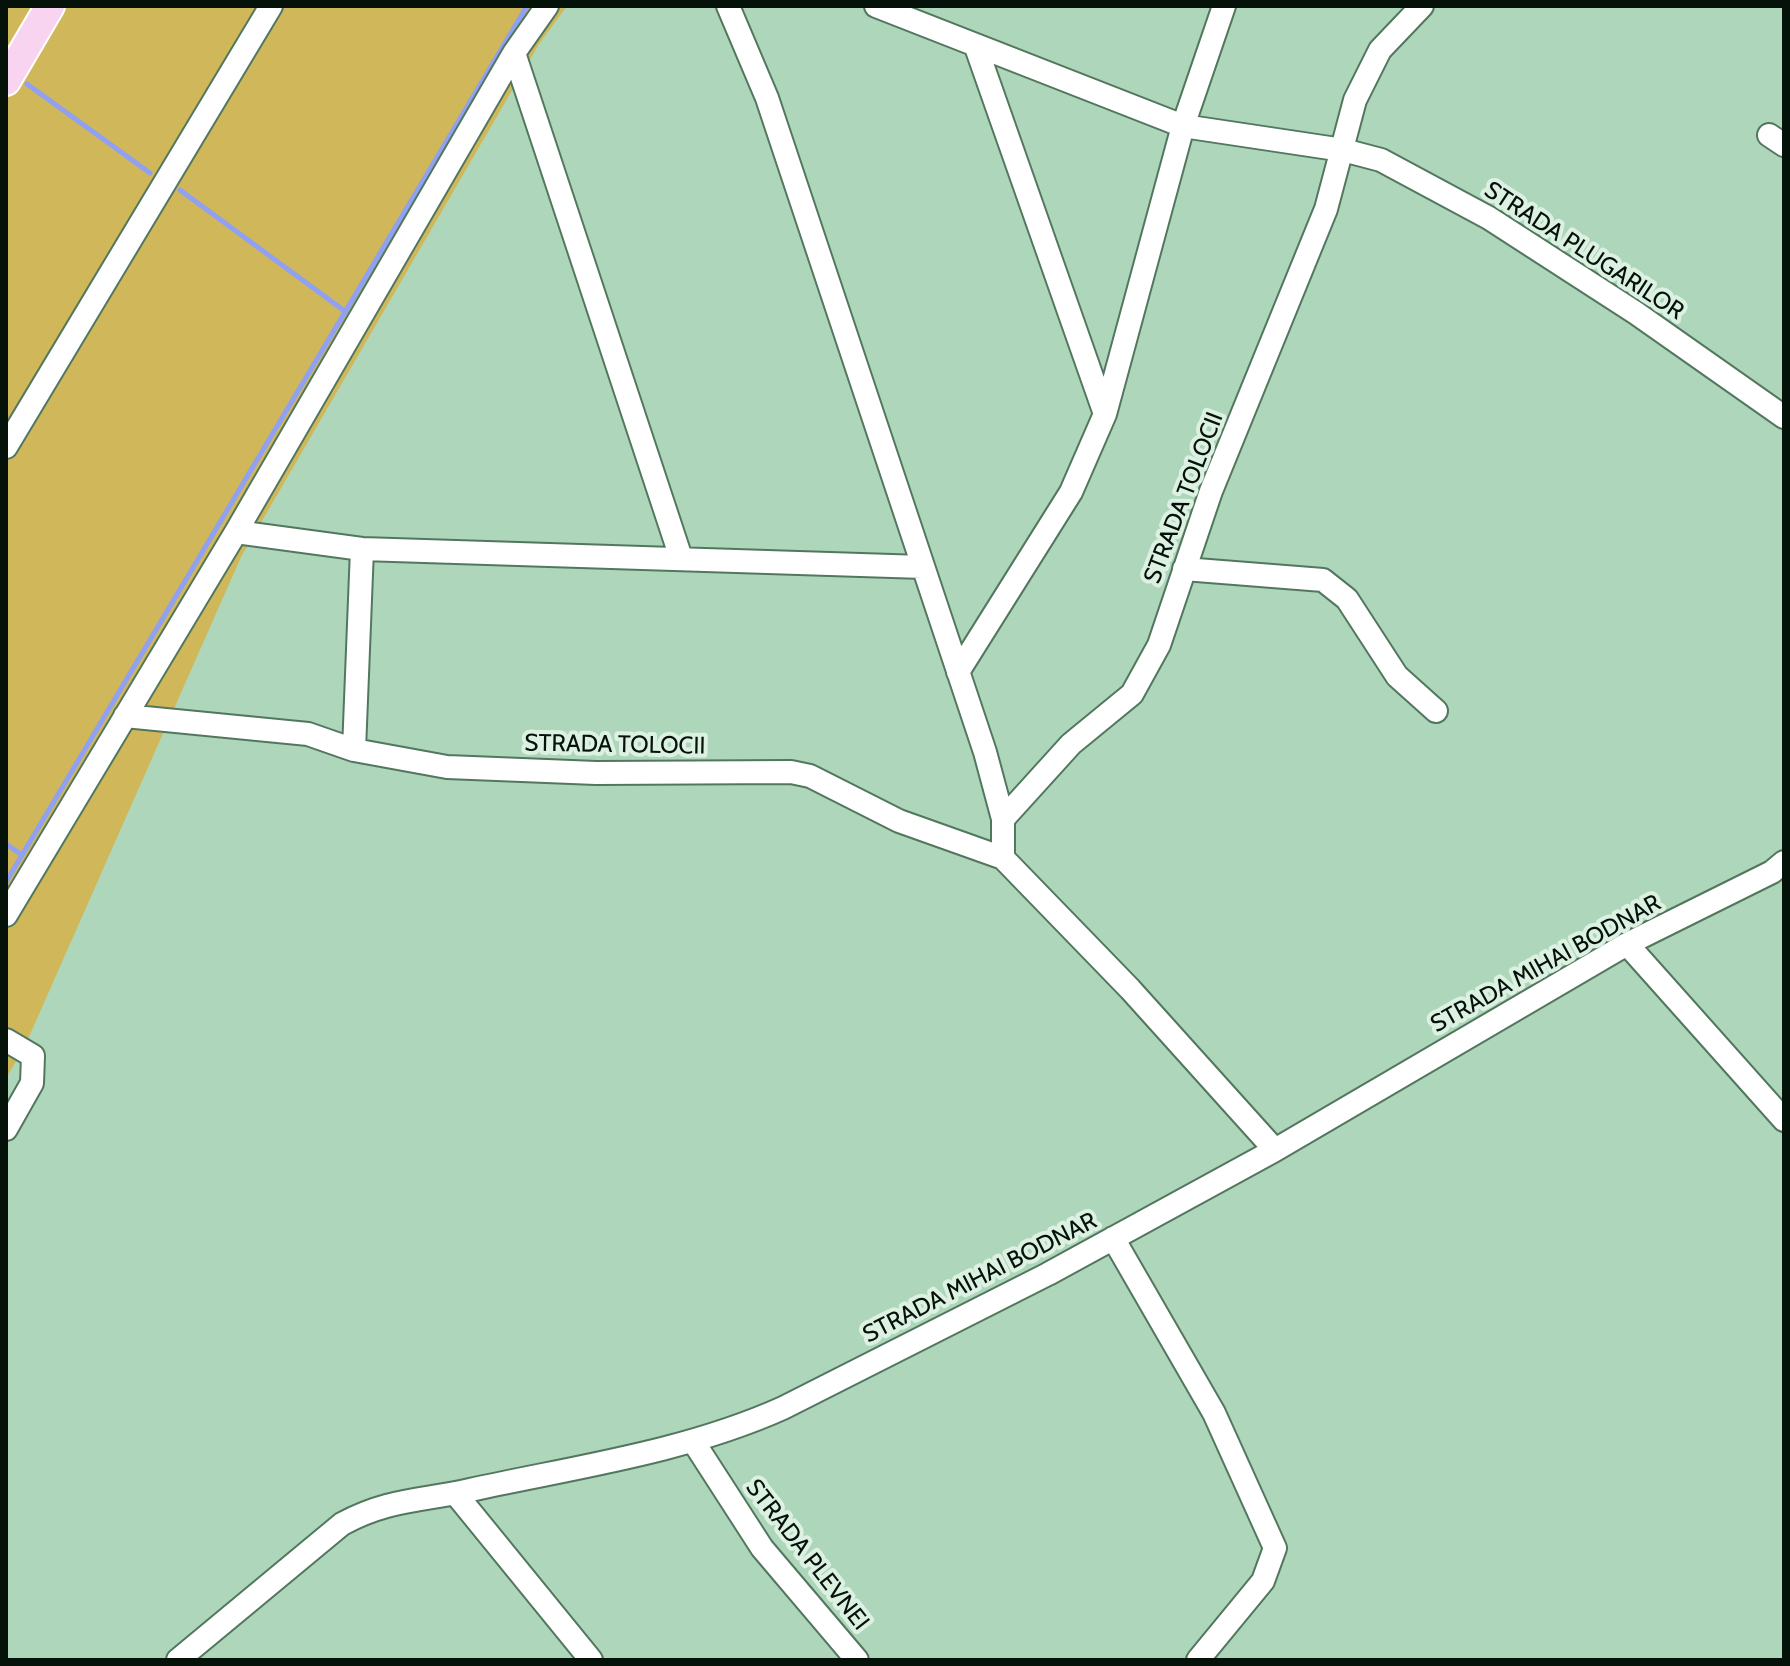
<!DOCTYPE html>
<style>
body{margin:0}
#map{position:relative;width:1790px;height:1666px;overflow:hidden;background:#aed6ba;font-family:Cabin,sans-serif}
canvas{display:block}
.frame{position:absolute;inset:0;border:8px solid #041209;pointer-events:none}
</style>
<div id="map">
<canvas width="1790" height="1666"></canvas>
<div class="frame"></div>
</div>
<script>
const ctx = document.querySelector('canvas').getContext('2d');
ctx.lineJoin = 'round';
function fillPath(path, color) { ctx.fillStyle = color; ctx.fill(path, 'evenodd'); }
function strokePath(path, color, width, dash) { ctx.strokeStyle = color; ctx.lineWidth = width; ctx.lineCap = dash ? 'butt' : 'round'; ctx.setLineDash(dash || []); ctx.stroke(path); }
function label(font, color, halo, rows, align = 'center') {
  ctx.font = font + ' Cabin,sans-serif'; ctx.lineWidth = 8; ctx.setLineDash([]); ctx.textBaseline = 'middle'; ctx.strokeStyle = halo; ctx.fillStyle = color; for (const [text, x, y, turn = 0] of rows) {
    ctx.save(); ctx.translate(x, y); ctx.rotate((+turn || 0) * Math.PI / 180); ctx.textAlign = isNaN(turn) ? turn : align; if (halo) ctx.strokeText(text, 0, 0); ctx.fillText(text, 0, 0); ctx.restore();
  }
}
fillPath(new Path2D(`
 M 6,6 L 567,6 L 539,44 L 241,557 L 24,1048 L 6,1078 Z`), '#d0b75a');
strokePath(new Path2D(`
 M 27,84 L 150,173
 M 180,190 L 346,312
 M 6,844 L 22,855
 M 6,882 L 527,6`), '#90a0f2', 5);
const minor = new Path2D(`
 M 728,6 L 767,98 L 985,752 L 1003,819 L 1003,858
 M 876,6 L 1183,126 L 1343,150 L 1381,160 L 1489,218 L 1636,313 L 1784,417
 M 976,47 L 1105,414
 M 514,53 L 681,558
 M 1769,135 L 1784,145
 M 6,447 L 271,6
 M 236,532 L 362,549 L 923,567
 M 1184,569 L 1323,580 L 1347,599 L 1397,676 L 1436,711
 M 958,672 L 1071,492 L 1105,414 L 1183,126 L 1224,6
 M 125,716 L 308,734 L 354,750 L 447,767 L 596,773 L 791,772 L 810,776 L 899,821 L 1003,858 L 1130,989 L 1275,1150
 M 354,750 L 362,549
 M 1003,819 L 1071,744 L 1132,694 L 1159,645 L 1211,491 L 1326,209 L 1355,100 L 1380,50 L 1422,6
 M 6,915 L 236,532 L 514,53 L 547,6
 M 1627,944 L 1784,1120
 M 6,1040 L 33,1056 L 32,1083 L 6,1129
 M 1113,1238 L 1214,1413 L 1275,1548 L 1263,1581 L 1198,1660
 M 693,1441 L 762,1548 L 857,1660
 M 455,1493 L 591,1660
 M 178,1660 L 342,1524 C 388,1499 421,1501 470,1490 C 575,1467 685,1452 783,1408 L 1048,1274 L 1275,1150 L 1627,944 L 1772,872 L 1784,862`);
const major = new Path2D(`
 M 6,81 L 50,6`);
strokePath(minor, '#52775e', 26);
strokePath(major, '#fff', 32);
strokePath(minor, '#fff', 22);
strokePath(major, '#f8d4f0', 28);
label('24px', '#041209', '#ddf1e3', [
 ["STRADA PLUGARILOR",1584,251,33],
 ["STRADA TOLOCII",1184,498,-69],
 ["STRADA TOLOCII",615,745,1],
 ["STRADA MIHAI BODNAR",1546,964,-29],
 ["STRADA MIHAI BODNAR",980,1278,-27],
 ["STRADA PLEVNEI",807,1555,52]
]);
</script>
